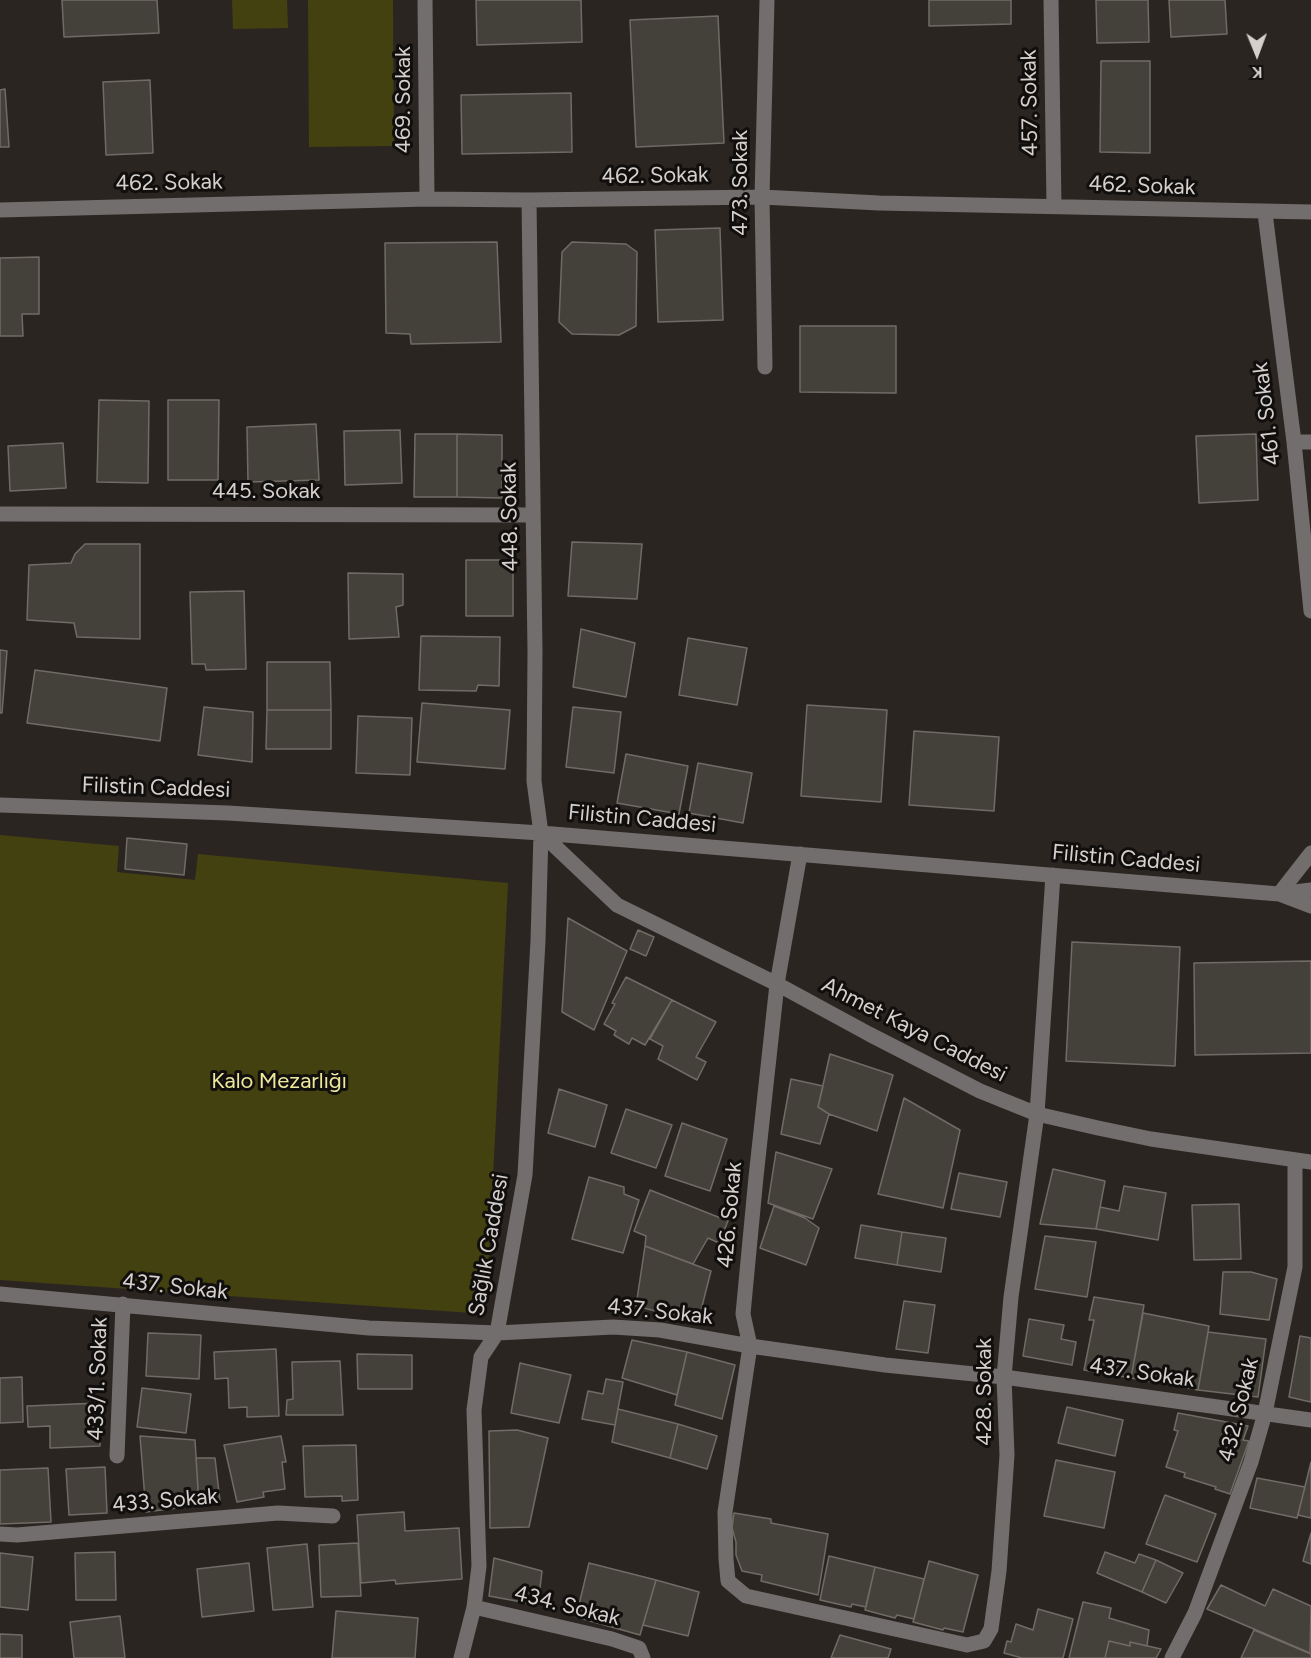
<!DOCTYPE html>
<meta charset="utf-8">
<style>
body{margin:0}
#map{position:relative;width:1311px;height:1658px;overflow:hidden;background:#2b2521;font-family:Figtree,sans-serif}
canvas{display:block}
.north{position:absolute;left:1227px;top:24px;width:60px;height:60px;-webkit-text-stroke:4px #110f0d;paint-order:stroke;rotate:179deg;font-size:16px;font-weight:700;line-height:24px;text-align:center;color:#d5d0ce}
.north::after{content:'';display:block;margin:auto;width:21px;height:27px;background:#d5d0ce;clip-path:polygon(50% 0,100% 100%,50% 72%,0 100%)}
</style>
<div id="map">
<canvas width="1311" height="1658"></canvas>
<div class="north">K</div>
</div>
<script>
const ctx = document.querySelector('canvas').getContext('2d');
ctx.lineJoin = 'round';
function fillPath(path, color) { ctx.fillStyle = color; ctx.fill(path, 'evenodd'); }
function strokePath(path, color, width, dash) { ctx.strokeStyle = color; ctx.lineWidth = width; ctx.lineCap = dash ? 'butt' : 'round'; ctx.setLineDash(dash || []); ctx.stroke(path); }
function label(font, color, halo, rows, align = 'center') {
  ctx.font = font + ' Figtree,sans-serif'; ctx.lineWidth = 6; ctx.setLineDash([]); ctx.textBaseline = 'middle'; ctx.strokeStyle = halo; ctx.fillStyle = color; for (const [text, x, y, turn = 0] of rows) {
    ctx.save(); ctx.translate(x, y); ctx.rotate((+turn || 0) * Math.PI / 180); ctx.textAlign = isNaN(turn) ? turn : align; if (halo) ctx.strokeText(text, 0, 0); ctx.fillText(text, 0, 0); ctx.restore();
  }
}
fillPath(new Path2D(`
 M 232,0 L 287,0 L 288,28 L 233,29 Z
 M 308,0 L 393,0 L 394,146 L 309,147 Z
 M 0,835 L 119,846 L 117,872 L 195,880 L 198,854 L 508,883 L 486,1314 L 0,1280 Z`), '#444111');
const building = new Path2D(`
 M 62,0 L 157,0 L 159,33 L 64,37 Z
 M 476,0 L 581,0 L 582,42 L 477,45 Z
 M 929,0 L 1011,0 L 1011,24 L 929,26 Z
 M 1096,0 L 1148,0 L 1149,42 L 1097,43 Z
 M 1169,0 L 1225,0 L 1227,34 L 1171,37 Z
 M 718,16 L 724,143 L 636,147 L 630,20 Z
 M 1101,61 L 1150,61 L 1150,153 L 1100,152 Z
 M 150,80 L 153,153 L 106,155 L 103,82 Z
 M 5,89 L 9,147 L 0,147 L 0,90 Z
 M 571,93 L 572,152 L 462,154 L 461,95 Z
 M 720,228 L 723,320 L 658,322 L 655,230 Z
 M 497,242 L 501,342 L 411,344 L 410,334 L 386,333 L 385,243 Z
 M 572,242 L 626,244 L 637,252 L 636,326 L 619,335 L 572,334 L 559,322 L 562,252 Z
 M 39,257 L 39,314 L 22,314 L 23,336 L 0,336 L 0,258 Z
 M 800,326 L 896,326 L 896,393 L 800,392 Z
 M 99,400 L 149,401 L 148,483 L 97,482 Z
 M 168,400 L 219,400 L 218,480 L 168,480 Z
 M 316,424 L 319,480 L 248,482 L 247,427 Z
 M 400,430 L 402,483 L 345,485 L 344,431 Z
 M 415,434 L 457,434 L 457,497 L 414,497 Z
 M 457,434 L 502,435 L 502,498 L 457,497 Z
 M 1256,434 L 1258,500 L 1199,503 L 1196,436 Z
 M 63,443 L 66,488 L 10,491 L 8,446 Z
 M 572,542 L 642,544 L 637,599 L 568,596 Z
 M 85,544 L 140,544 L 140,639 L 77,637 L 74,623 L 27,620 L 29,565 L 71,563 L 75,554 Z
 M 466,560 L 513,560 L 513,616 L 466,616 Z
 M 348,573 L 403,574 L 403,605 L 396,607 L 399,637 L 349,639 Z
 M 244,591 L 246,669 L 206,670 L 205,664 L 192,664 L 190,592 Z
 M 581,629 L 635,643 L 626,697 L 573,687 Z
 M 421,636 L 500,637 L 499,686 L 478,685 L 476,691 L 419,690 Z
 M 688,638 L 747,648 L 737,705 L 679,695 Z
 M 0,650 L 7,651 L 2,713 L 0,713 Z
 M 267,662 L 330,662 L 331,710 L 267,710 Z
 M 35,670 L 167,688 L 160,741 L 27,723 Z
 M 422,703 L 510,710 L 505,769 L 417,762 Z
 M 807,705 L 887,710 L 881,802 L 801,796 Z
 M 204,707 L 253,712 L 252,762 L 198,755 Z
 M 573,707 L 621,712 L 614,773 L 566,767 Z
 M 267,710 L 331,710 L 331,749 L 266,749 Z
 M 358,716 L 412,718 L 410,775 L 356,773 Z
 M 914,731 L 999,737 L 994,811 L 909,805 Z
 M 626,754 L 688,766 L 679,814 L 617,803 Z
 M 698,763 L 752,773 L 743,823 L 689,813 Z
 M 127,838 L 187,844 L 184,875 L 125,869 Z
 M 568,918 L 627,951 L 594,1030 L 562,1012 Z
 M 638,930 L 654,937 L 646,956 L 630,949 Z
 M 1072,942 L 1180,947 L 1175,1066 L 1066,1061 Z
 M 1311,961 L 1311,1053 L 1195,1055 L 1194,963 Z
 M 626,977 L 672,1000 L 645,1045 L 632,1038 L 629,1044 L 614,1035 L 616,1031 L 604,1024 L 615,1004 L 612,1003 Z
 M 672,1000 L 716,1022 L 696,1057 L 706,1062 L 697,1080 L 658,1059 L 663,1046 L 650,1039 Z
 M 830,1054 L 893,1075 L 877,1131 L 829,1114 L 818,1107 Z
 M 791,1079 L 823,1086 L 818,1107 L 829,1114 L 820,1144 L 781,1134 Z
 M 559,1089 L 607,1105 L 595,1147 L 548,1133 Z
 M 904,1098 L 960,1130 L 943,1208 L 878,1194 Z
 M 626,1109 L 672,1125 L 656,1168 L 611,1153 Z
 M 682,1123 L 727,1139 L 710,1191 L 665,1176 Z
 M 776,1152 L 832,1169 L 813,1219 L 768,1203 Z
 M 1053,1169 L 1105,1181 L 1096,1229 L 1040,1224 Z
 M 959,1173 L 1007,1182 L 1000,1217 L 951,1209 Z
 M 589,1177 L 624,1187 L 624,1194 L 639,1200 L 623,1253 L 572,1239 Z
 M 1124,1186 L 1166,1193 L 1158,1240 L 1096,1229 L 1100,1207 L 1119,1211 Z
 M 650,1190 L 728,1221 L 719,1243 L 708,1238 L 693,1264 L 645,1246 L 646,1236 L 634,1231 Z
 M 1239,1204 L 1241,1259 L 1194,1260 L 1192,1205 Z
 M 774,1206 L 805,1218 L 819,1228 L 806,1265 L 760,1248 Z
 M 861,1225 L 902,1232 L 897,1265 L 855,1258 Z
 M 902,1232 L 946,1238 L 941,1272 L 897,1265 Z
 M 1045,1236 L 1096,1242 L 1087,1297 L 1035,1289 Z
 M 645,1246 L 711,1271 L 698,1322 L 636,1306 Z
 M 1223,1272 L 1251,1272 L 1277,1279 L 1269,1320 L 1220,1314 Z
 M 1094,1297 L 1144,1305 L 1131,1378 L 1084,1370 L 1094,1320 L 1089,1320 Z
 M 904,1301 L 935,1305 L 928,1353 L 896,1349 Z
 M 1143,1313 L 1209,1326 L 1198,1390 L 1131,1378 Z
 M 1029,1319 L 1064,1325 L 1061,1339 L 1076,1342 L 1072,1365 L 1023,1356 Z
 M 1208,1332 L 1266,1339 L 1258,1397 L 1198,1390 Z
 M 148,1333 L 201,1335 L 199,1379 L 146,1376 Z
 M 1300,1336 L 1311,1338 L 1311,1402 L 1289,1397 Z
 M 632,1340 L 687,1352 L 677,1395 L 622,1378 Z
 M 276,1349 L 279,1416 L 247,1417 L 247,1407 L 229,1408 L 228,1378 L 215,1379 L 214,1352 Z
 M 687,1352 L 735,1365 L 722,1419 L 675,1405 Z
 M 357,1354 L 412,1355 L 412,1389 L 358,1389 Z
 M 340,1361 L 343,1415 L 286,1415 L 287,1400 L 293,1399 L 292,1362 Z
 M 520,1363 L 571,1375 L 559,1423 L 511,1413 Z
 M 22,1377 L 23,1422 L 0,1423 L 0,1378 Z
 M 606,1379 L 623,1382 L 615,1425 L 582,1419 L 588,1391 L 603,1394 Z
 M 142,1388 L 191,1394 L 186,1433 L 137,1427 Z
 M 99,1403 L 100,1446 L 50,1448 L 50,1426 L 28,1427 L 27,1406 Z
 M 1067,1407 L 1123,1420 L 1115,1456 L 1058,1443 Z
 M 618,1409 L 678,1424 L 670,1458 L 612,1442 Z
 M 1178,1413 L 1248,1426 L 1243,1440 L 1249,1441 L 1230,1494 L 1215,1489 L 1216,1487 L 1184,1477 L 1185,1473 L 1166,1467 L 1178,1431 L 1174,1430 Z
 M 678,1424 L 717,1436 L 707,1469 L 670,1458 Z
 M 517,1430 L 548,1438 L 529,1527 L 490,1528 L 489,1431 Z
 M 140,1436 L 195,1440 L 199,1505 L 146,1512 Z
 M 281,1436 L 286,1462 L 282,1462 L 285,1489 L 263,1492 L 264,1497 L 237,1502 L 224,1445 Z
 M 356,1445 L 358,1500 L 342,1501 L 342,1496 L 305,1497 L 303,1446 Z
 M 196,1458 L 215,1458 L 220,1501 L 199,1505 Z
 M 1056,1460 L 1115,1472 L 1104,1528 L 1044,1516 Z
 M 1311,1462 L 1311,1518 L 1298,1515 Z
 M 105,1467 L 107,1513 L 69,1515 L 66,1469 Z
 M 48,1468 L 51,1522 L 0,1524 L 0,1470 Z
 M 1257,1478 L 1305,1487 L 1297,1518 L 1250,1508 Z
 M 1165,1495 L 1216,1514 L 1197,1562 L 1146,1544 Z
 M 404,1512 L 405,1531 L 459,1528 L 462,1579 L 396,1584 L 395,1580 L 361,1583 L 357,1515 Z
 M 734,1513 L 771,1519 L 771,1523 L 828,1534 L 818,1595 L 761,1581 L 762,1575 L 742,1571 L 736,1555 L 736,1542 L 732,1528 Z
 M 1311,1533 L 1311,1564 L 1303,1561 Z
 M 358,1543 L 361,1596 L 321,1597 L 319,1545 Z
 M 307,1544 L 313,1607 L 273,1610 L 267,1548 Z
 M 115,1552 L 116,1600 L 76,1600 L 75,1553 Z
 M 1105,1552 L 1135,1563 L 1139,1554 L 1156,1560 L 1142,1592 L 1097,1573 Z
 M 0,1553 L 33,1557 L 28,1610 L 0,1607 Z
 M 829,1556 L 875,1567 L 866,1607 L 852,1604 L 851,1607 L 820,1600 Z
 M 494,1558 L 542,1571 L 538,1605 L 489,1596 Z
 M 1156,1560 L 1183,1573 L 1166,1603 L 1142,1592 Z
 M 929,1561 L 978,1575 L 963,1632 L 944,1628 L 943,1630 L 913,1622 Z
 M 249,1563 L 254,1611 L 202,1617 L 197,1569 Z
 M 589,1563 L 656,1580 L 640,1635 L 576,1617 Z
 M 875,1567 L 924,1579 L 914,1619 L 897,1615 L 895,1618 L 865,1610 Z
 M 656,1580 L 699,1592 L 688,1636 L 643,1625 Z
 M 1221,1585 L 1265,1606 L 1273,1589 L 1311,1606 L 1310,1653 L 1207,1609 Z
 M 1083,1602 L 1111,1608 L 1109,1618 L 1149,1630 L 1147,1646 L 1130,1642 L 1130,1646 L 1109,1641 L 1105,1658 L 1069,1658 Z
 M 1038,1609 L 1073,1619 L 1063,1658 L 1022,1658 L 1004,1653 L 1007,1641 L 1011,1642 L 1016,1624 L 1033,1630 Z
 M 336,1611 L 418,1618 L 415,1658 L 332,1658 Z
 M 120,1616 L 125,1658 L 74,1658 L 70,1622 Z
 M 1254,1630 L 1311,1654 L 1311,1658 L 1241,1658 Z
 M 0,1634 L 22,1635 L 22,1658 L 0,1658 Z
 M 840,1635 L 891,1649 L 888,1658 L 831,1658 Z
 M 1109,1641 L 1130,1646 L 1130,1642 L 1161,1649 L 1156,1658 L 1105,1658 Z`);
fillPath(building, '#44403a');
strokePath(building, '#706c65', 1.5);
strokePath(new Path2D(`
 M 425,0 L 427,199
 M 1051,0 L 1054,206
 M 0,210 L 427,199 L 529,200 L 762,197 L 879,203 L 1311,212
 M 1265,213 L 1294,442 L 1311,611
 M 765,367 L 762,197 L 767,0
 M 1294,442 L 1311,442
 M 0,514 L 532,515
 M 0,805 L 228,813 L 541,833 L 1279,894 L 1311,890
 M 541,833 L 617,905 L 777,984 L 869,1034 L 980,1091 L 1037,1114 L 1098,1128 L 1151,1139 L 1311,1162
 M 800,854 L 777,984 L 756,1177 L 743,1314 L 750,1346 L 725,1512 L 726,1559 L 728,1581 L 746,1596 L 967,1645 L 984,1641 L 991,1629 L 999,1571 L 1007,1455 L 1004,1377 L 1011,1297 L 1037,1114 L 1053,875
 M 1279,894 L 1311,853
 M 1282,895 L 1311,906
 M 0,1294 L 369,1328 L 497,1333 L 613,1327 L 660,1330 L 750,1346 L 885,1365 L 1004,1377 L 1311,1420
 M 117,1456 L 123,1304
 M 0,1534 L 17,1535 L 278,1513 L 333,1516
 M 474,1607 L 612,1639 L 639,1648 L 643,1658
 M 461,1658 L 474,1607 L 479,1566 L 474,1410 L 481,1357 L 497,1333 L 525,1175 L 538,941 L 541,833 L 534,781 L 535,652 L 529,200
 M 1172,1658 L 1195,1613 L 1251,1462 L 1265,1413 L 1295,1267 L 1295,1160`), '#726e6d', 15);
label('22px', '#d5d0ce', '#110f0d', [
 ["469. Sokak",404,100,-90],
 ["457. Sokak",1030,103,-91],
 ["462. Sokak",655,176,-1],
 ["462. Sokak",169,183,-1],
 ["473. Sokak",741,183,-90],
 ["462. Sokak",1142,186,2],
 ["461. Sokak",1267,414,-97],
 ["445. Sokak",266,492],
 ["448. Sokak",510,517,-91],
 ["Filistin Caddesi",156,788,2],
 ["Filistin Caddesi",642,819,5],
 ["Filistin Caddesi",1126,859,5],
 ["Ahmet Kaya Caddesi",914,1030,27],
 ["426. Sokak",730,1215,-85],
 ["Sağlık Caddesi",489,1245,-80],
 ["437. Sokak",175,1287,6],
 ["437. Sokak",660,1312,6],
 ["437. Sokak",1142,1373,8],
 ["433/1. Sokak",98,1379,-88],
 ["428. Sokak",985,1392,-90],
 ["432. Sokak",1239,1410,-76],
 ["433. Sokak",165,1501,-5],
 ["434. Sokak",567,1606,14]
]);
label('22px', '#ede99b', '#110f0d', [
 ["Kalo Mezarlığı",279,1082]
]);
</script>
